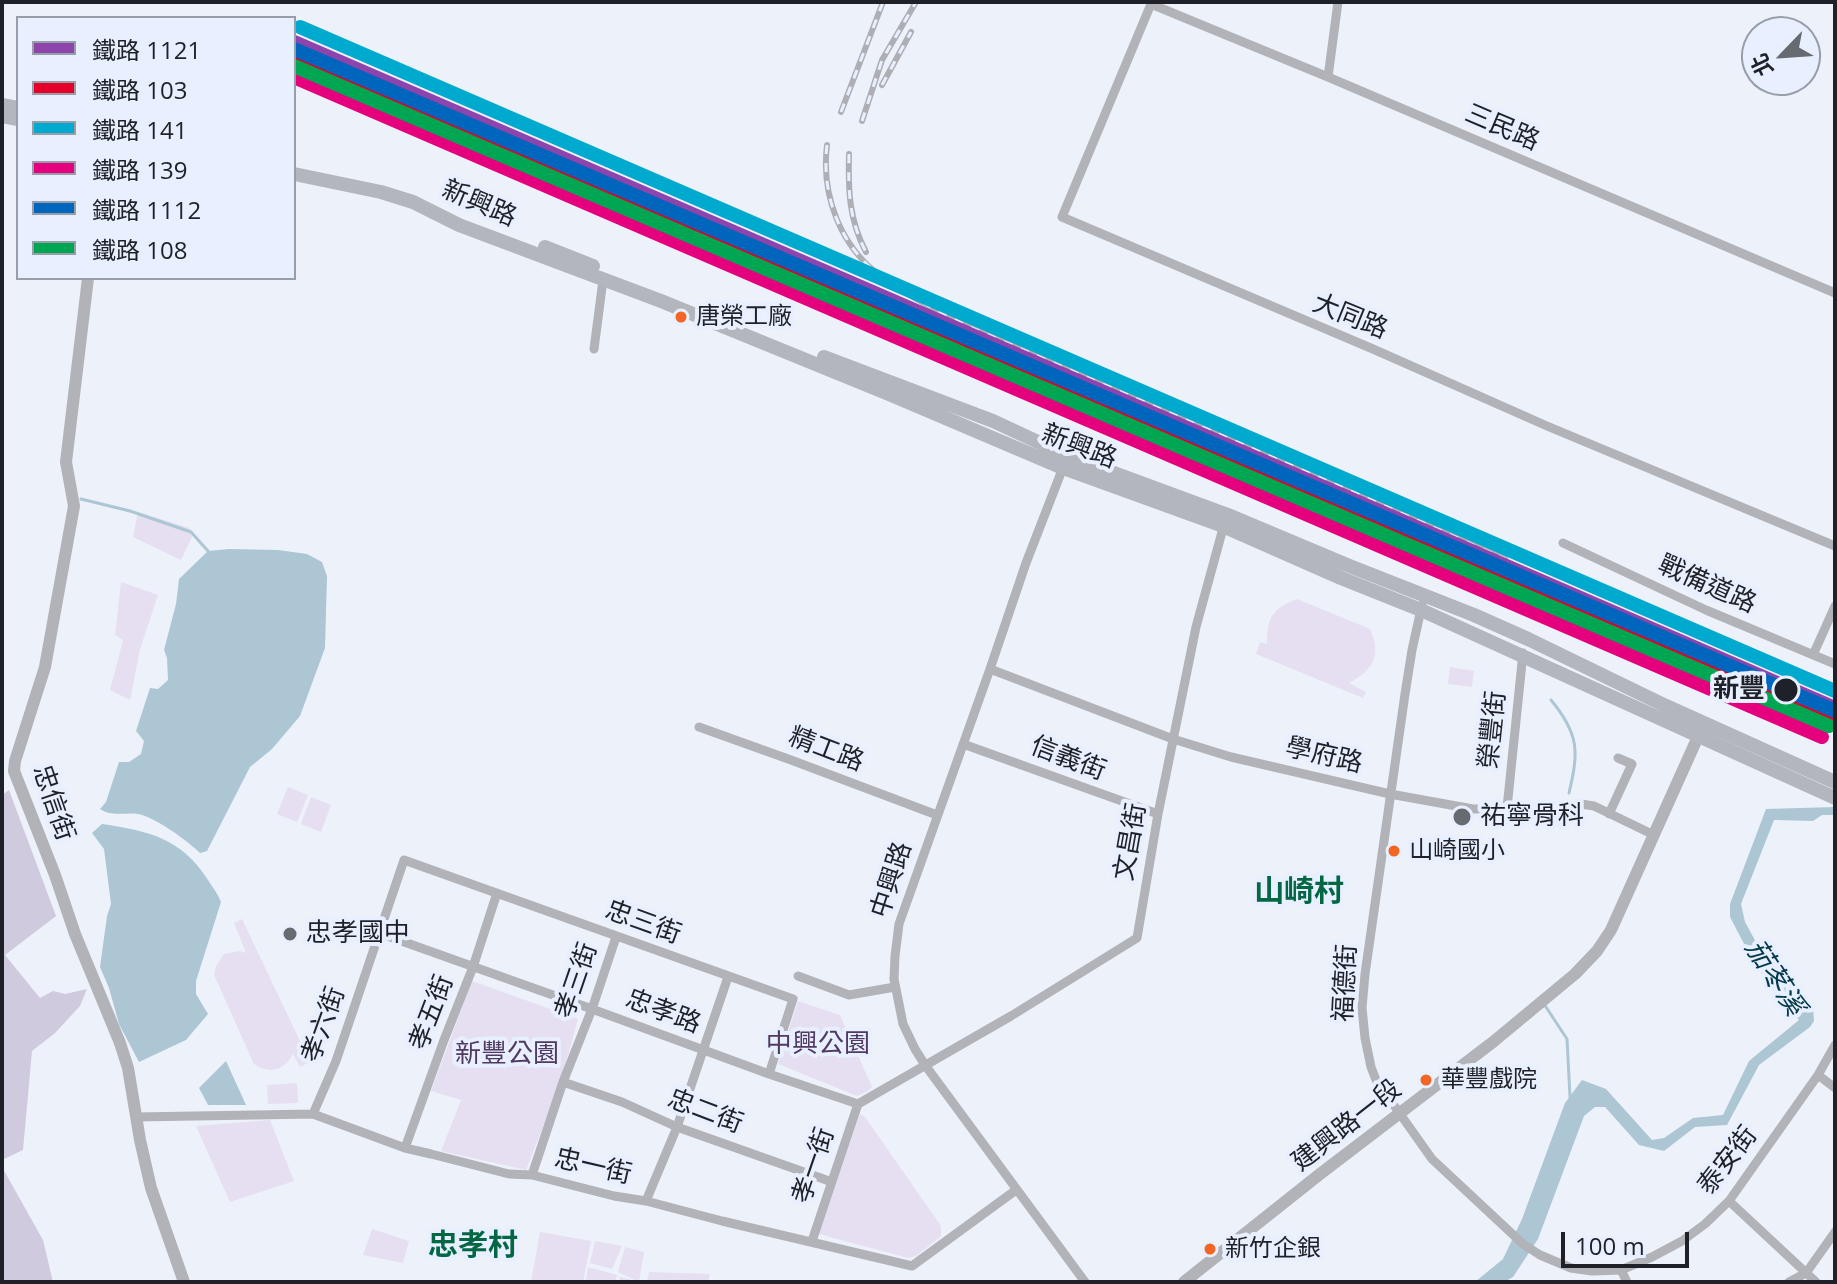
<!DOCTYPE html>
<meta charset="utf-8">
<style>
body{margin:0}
#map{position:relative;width:1837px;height:1284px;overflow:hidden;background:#edf1fa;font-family:"Open Sans","Noto Sans TC",sans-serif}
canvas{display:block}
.frame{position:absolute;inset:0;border:4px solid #1e2127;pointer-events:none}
.legend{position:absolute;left:16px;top:16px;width:280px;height:264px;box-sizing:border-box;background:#e8efff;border:2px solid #979da9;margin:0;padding:10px 14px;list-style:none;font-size:24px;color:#1e2127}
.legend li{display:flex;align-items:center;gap:16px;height:40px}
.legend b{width:40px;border:2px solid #979da9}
.north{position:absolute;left:1741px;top:16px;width:80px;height:80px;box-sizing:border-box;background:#e8efff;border:2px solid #979da9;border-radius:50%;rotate:245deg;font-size:22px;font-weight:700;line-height:32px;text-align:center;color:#1e2127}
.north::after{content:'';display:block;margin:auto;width:28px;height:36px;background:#666a71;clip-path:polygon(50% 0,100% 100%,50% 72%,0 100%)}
.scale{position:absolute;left:1561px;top:1232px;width:128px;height:36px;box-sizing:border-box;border:4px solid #1e2127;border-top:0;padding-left:10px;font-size:24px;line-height:28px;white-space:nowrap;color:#1e2127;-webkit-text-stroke:6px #e8efff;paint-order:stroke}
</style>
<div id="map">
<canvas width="1837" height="1284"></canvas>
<div class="frame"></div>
<ul class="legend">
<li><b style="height:10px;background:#8e44ad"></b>鐵路 1121</li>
<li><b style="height:10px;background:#e4002b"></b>鐵路 103</li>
<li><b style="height:10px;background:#00a9ce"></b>鐵路 141</li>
<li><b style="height:10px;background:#e5007d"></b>鐵路 139</li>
<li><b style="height:10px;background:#0065bd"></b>鐵路 1112</li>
<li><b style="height:10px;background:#00a651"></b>鐵路 108</li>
</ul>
<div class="north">北</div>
<div class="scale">100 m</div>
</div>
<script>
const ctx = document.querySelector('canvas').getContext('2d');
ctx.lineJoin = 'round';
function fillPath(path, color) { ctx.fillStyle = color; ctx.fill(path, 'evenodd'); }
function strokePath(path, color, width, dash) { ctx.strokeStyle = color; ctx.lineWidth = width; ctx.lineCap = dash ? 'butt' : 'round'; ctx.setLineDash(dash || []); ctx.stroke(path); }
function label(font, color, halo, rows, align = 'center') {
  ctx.font = font + ' "Open Sans","Noto Sans TC",sans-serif'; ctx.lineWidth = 8; ctx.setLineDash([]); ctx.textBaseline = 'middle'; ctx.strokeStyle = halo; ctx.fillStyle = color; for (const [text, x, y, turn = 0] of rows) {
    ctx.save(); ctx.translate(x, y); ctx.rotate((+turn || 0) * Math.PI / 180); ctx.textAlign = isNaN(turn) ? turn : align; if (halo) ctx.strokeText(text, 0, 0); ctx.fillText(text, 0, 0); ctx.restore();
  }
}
fillPath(new Path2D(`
 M 138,512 L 190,528 L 192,537 L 181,560 L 133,537 Z
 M 121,582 L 158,595 L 140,649 L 130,700 L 110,690 L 123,640 L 115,635 Z
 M 1297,599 L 1370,629 C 1382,656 1373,670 1349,683 L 1366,692 L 1363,698 L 1256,654 L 1260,642 L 1267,644 C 1267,618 1272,608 1297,599 Z
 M 1450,667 L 1474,671 L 1472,687 L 1448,684 Z
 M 288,787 L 308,795 L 297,822 L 277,814 Z
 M 311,797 L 331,805 L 321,832 L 301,824 Z
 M 242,919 L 310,1062 L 300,1067 L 293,1054 C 284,1070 270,1075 254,1064 L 214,975 L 216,966 L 224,954 L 240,951 L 246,953 L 234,923 Z
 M 472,981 L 578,1019 L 560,1084 L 526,1170 L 441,1151 L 461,1100 L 431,1091 Z
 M 798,1001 L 840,1015 L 872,1087 L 868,1091 L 857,1096 L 778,1064 Z
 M 297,1083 L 298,1103 L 268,1104 L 267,1085 Z
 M 860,1114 L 865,1117 L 941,1226 L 941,1236 L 916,1256 L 908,1258 L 819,1234 Z
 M 270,1120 L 294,1181 L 230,1202 L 196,1126 Z
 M 372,1229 L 409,1241 L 403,1263 L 363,1255 Z
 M 540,1232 L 591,1241 L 583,1282 L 531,1282 Z
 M 595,1241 L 622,1246 L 612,1269 L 590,1263 Z
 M 625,1247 L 644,1252 L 639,1282 L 619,1282 L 620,1277 L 637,1281 L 618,1272 Z
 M 588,1267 L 617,1275 L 615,1282 L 586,1282 Z
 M 649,1272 L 710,1274 L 708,1282 L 647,1282 Z`), '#e5dff1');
fillPath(new Path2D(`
 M 9,790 L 56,916 L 5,955 L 40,998 L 53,991 L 65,994 L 87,989 L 80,1006 L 55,1033 L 32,1051 L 23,1150 L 2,1160 L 2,795 Z
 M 2,1167 L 43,1240 L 53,1282 L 2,1282 Z`), '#d0cade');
fillPath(new Path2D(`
 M 229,549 L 278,550 L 307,554 L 322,562 L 327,576 L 325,648 L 300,716 L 272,749 L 250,767 L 207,851 L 200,853 C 188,841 155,817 138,814 C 124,812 112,817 100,809 L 106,802 L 119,762 L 129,762 L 141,754 L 144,741 L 136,731 L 150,688 L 158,689 L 168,680 L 167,658 L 164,650 L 176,604 L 179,579 L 208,551 Z
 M 1835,807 L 1835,815 L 1822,815 L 1813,821 L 1774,820 L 1741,904 L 1745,922 L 1769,966 L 1785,985 L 1808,1001 L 1813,1009 L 1814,1021 L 1810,1027 L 1759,1065 L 1727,1125 L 1695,1127 L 1664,1151 L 1639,1145 L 1605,1107 L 1595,1107 L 1584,1116 L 1538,1239 L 1513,1277 L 1504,1282 L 1475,1282 L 1503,1259 L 1522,1219 L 1565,1103 L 1582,1080 L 1606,1089 L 1652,1140 L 1664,1138 L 1693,1118 L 1723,1115 L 1749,1061 L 1799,1020 L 1769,985 L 1751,957 L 1730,917 L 1730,904 L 1766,809 Z
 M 102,824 C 149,831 181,838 208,880 C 213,888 218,894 221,902 L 196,981 L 196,994 L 208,1014 L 186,1040 L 139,1062 L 119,1024 L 109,988 L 100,967 L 107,916 L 111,904 L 104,849 L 92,833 Z
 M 226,1061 L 246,1105 L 208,1105 L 199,1088 Z`), '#acc6d3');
strokePath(new Path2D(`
 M 81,499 L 130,511 L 191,532 L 208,551
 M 1551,700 C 1579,734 1579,751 1569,793
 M 1544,1004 L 1567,1039 L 1570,1097`), '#acc6d3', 3);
strokePath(new Path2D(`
 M 1328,77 L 1338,2
 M 1835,293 L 1328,77 L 1151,4 L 1062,217 L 1373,349 L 1547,426 L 1835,546
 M 594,349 L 603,280
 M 1064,465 L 1026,563 L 990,669 L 899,924 L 895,956 L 894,979 L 903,1024 L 915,1049 L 925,1065 L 1085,1282
 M 1563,543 L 1706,610 L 1835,664
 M 1422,605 L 1412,650 L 1405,694 L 1365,974 L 1362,1008 L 1365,1038 L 1371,1067 L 1376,1080 L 1432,1159 L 1523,1244 L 1540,1255 L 1571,1268 L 1592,1271 L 1621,1270 L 1652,1257 L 1682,1241 L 1705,1224 L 1729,1201 L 1818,1075 L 1835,1045
 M 1813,655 L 1835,606
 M 990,669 L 1173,739 L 1231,757 L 1390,794 L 1473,809 L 1559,809 L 1581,804 L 1594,806 L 1654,835
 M 699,727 L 791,760 L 937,815
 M 963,744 L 1158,814
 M 1507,808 L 1523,653
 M 1609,814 L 1632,764 L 1618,758
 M 379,933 L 592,1009 L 769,1074 L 858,1104 L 1011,1016 L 1137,938 L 1158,814 L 1196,627 L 1225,521
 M 798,976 L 849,995 L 895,987
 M 1818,1075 L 1835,1088
 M 563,1082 L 622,1102 L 677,1127 L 832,1182
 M 313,1114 L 336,1061 L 404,860 L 793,999 L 769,1074
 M 137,1117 L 313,1114 L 405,1148 L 431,1154 L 509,1174 L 532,1175 L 614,1196 L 646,1201 L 722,1221 L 912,1266 L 1016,1190
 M 405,1148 L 444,1040 L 473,967 L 497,893
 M 532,1175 L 563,1082 L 592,1009 L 616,937
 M 646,1201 L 677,1127 L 728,977
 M 1729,1201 L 1816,1282
 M 812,1241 L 858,1104
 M 1621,1270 L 1627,1282
 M 1789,1282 L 1806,1273 L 1835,1232`), '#b2b2b9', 9);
strokePath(new Path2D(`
 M 88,278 L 66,462 L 74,506 L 45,667 L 15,761 L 14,771 L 55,875 L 75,934 L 120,1043 L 128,1068 L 140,1140 L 151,1188 L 184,1282
 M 1184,1282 L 1320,1174 L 1493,1042 L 1575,974 L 1597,951 L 1611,930 L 1701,730`), '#b2b2b9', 12);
strokePath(new Path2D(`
 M 2,105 L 18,108
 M 2,116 L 18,119
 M 294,174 L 381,192 L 413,202 L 459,225 L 661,301 L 889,394 L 1063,468 L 1223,526 L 1341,578 L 1421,610 L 1835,798
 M 545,247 L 593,266
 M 824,357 L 993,421 L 1068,456 L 1228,515 L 1347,565 L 1474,615 L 1528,639 L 1666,706 L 1835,782`), '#b4b6bd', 14);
const rail = new Path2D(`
 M 882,85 L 911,32
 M 841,112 L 883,2
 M 862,121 L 882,60 L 916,2
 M 827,145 C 821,195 840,247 882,277 C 907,296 936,309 963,324 L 1342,487 L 1505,559
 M 849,154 C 848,190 849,220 866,252`);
strokePath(rail, '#adafb4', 6);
strokePath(rail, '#e8efff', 3, [9]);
strokePath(new Path2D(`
 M 294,42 L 1835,708`), '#8e44ad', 14);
strokePath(new Path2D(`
 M 294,59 L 1829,723`), '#e4002b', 14);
strokePath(new Path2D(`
 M 300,27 L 1835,691`), '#00a9ce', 14);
strokePath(new Path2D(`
 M 294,77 L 1822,737`), '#e5007d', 14);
strokePath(new Path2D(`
 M 294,49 L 1835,711`), '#0065bd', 14);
strokePath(new Path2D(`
 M 294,66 L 1829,726`), '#00a651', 14);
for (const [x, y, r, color] of [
 [681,317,7,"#f26522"],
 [1786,690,13,"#1e2127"],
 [1462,817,10,"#666a71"],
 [1394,851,7,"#f26522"],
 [290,934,8,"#666a71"],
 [1426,1080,7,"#f26522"],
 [1210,1249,7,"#f26522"]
]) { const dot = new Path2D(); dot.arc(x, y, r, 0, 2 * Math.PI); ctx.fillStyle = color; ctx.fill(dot); strokePath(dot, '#e8efff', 3); }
label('24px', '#1e2127', '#e8efff', [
 ["唐榮工廠",696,317],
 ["山崎國小",1409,851],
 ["華豐戲院",1441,1080],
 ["新竹企銀",1225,1249]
], 'left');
label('26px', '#1e2127', '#e8efff', [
 ["三民路",1502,128,23],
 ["新興路",479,204,23],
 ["大同路",1350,317,22],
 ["新興路",1079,447,21],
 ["戰備道路",1707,585,24],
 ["榮豐街",1493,730,-84],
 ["精工路",826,750,21],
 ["學府路",1324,756,13],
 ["信義街",1068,759,21],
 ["忠信街",53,803,71],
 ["文昌街",1131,842,-80],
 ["中興路",892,880,-72],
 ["忠三街",643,923,20],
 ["孝三街",577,981,-71],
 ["福德街",1346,983,-87],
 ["忠孝路",663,1012,21],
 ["孝五街",432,1013,-69],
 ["孝六街",324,1025,-70],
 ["忠二街",705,1112,21],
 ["建興路一段",1347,1126,-38],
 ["泰安街",1728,1161,-52],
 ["孝一街",814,1166,-71],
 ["忠一街",593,1167,13]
]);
label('bold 26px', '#1e2127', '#e8efff', [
 ["新豐",1765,690]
], 'right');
label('26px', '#1e2127', '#e8efff', [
 ["祐寧骨科",1480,817],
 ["忠孝國中",306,934]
], 'left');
label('26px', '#503962', '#e8efff', [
 ["中興公園",818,1045],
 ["新豐公園",507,1055]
]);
label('italic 28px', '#043a4a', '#e8efff', [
 ["茄苳溪",1774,978,57]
]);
label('bold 30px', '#046743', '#e8efff', [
 ["山崎村",1299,892],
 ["忠孝村",473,1246]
]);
</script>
